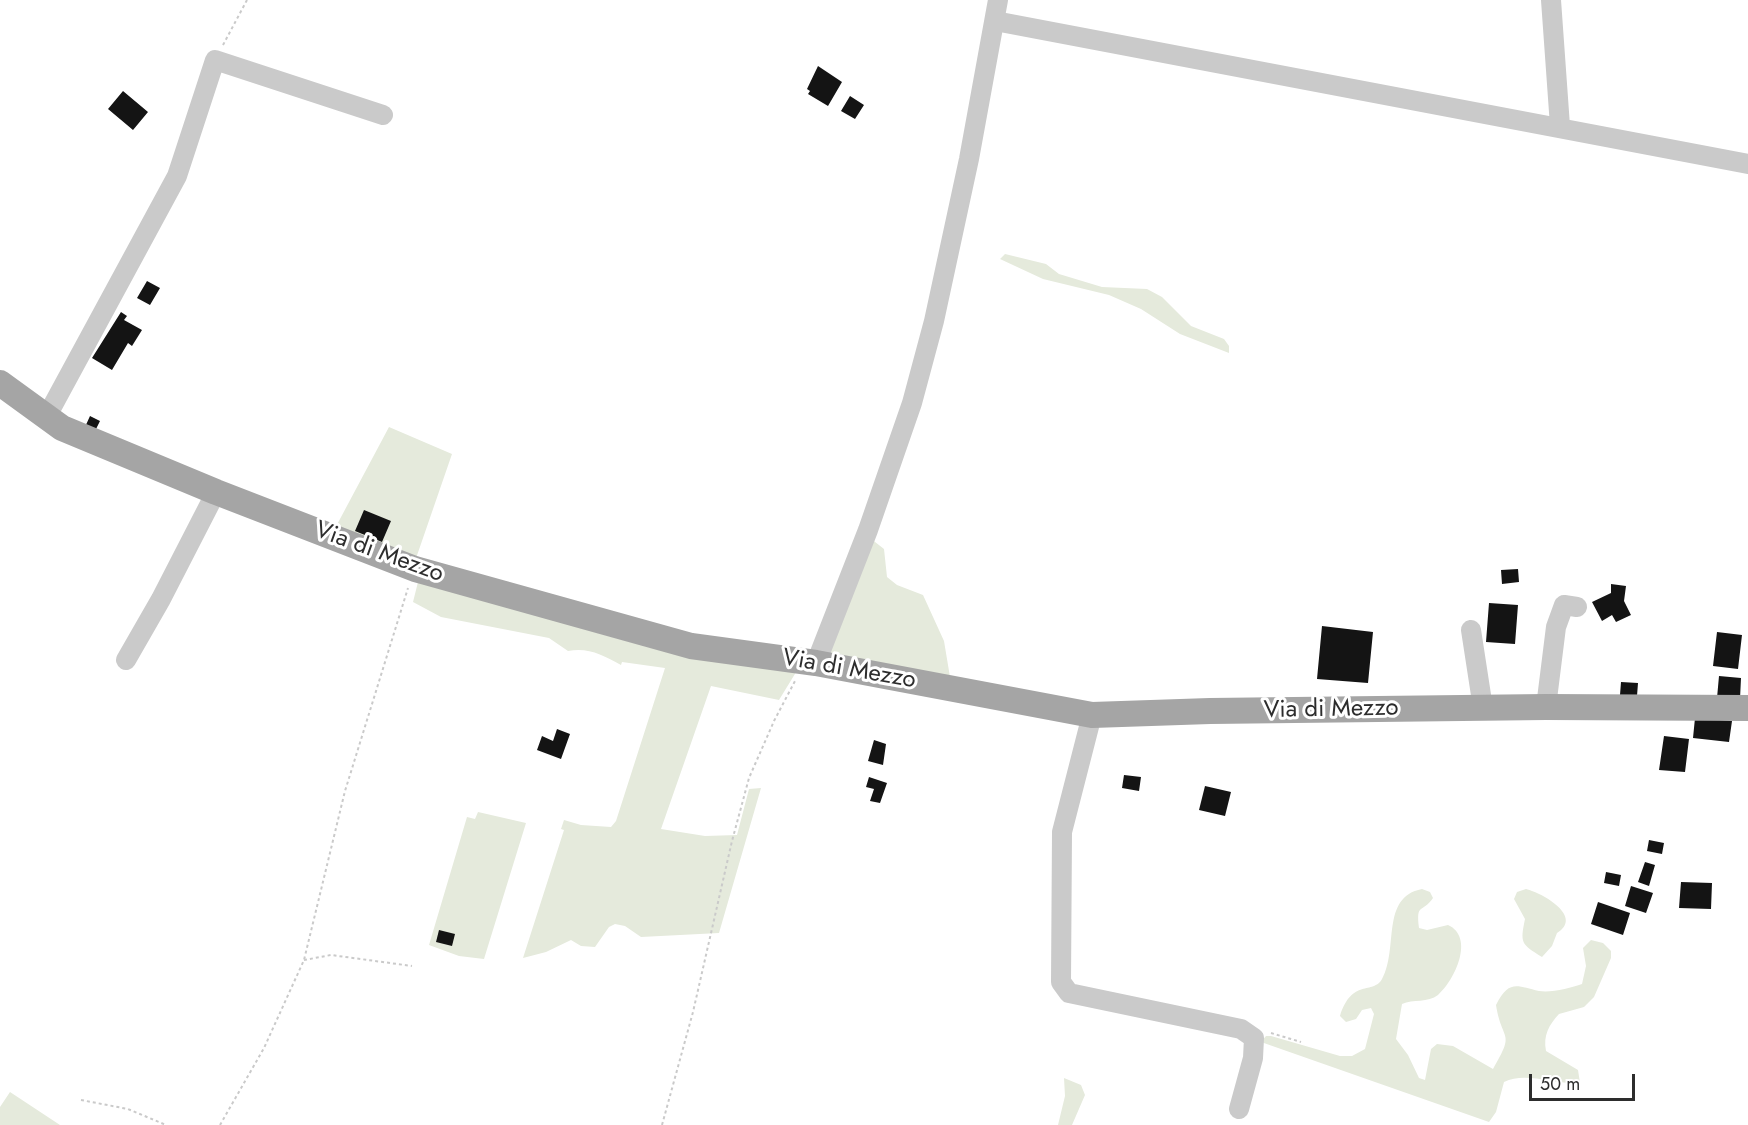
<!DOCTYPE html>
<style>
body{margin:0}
#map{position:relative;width:1748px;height:1125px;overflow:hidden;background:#fff;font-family:Jost,sans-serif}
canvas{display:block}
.scale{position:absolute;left:1529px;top:1074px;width:106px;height:27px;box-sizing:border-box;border:3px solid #2d2d2d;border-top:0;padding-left:8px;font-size:18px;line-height:21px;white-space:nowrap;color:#2d2d2d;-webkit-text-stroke:4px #fff;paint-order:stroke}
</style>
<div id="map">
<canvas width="1748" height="1125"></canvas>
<div class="scale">50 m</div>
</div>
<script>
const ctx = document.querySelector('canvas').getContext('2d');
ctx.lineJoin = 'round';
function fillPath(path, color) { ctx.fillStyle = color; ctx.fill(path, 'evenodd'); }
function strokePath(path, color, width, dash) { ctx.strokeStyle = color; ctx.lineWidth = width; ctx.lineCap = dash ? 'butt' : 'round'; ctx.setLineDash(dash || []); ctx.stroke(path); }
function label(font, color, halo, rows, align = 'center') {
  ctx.font = font + ' Jost,sans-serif'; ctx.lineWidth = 6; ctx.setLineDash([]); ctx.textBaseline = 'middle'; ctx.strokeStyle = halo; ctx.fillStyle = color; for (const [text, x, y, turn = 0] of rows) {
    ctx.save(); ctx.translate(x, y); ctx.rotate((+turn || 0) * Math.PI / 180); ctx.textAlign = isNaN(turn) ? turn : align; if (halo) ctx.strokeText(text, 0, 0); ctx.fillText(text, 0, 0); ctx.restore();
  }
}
fillPath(new Path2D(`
 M 1005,254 L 1046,264 L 1059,274 L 1102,287 L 1147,289 L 1162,297 L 1191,326 L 1224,339 L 1229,346 L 1229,353 L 1180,334 L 1141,309 L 1109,295 L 1043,279 L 1000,259 Z
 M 389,427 L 452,454 L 413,567 L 332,534 Z
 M 870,538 L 884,549 L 887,577 L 897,585 L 923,595 L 944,641 L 950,677 L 822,663 Z
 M 418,582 L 648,647 L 798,669 L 779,700 L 711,686 L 661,829 L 705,836 L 737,835 L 749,789 L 761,788 L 719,933 L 641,937 L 625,926 L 615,924 L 609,927 L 595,947 L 581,946 L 571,940 L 546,952 L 523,958 L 564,830 L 561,829 L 564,820 L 581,825 L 611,827 L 616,821 L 665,668 L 622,662 L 621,665 C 603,655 588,647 568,651 L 549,638 L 441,617 L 413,602 Z
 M 478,812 L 526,823 L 484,959 L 459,956 L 429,945 L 467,817 L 475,819 Z
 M 1422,889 L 1430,892 L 1433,898 C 1422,914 1416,902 1419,928 L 1427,930 L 1448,925 C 1475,937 1455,980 1438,995 C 1428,1003 1413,999 1402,1004 L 1396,1039 L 1408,1055 L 1419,1078 L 1425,1080 L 1431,1049 L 1437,1044 L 1453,1046 L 1493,1069 C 1516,1030 1502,1043 1496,1005 C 1509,979 1517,986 1539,991 C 1551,993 1571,988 1582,984 L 1586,966 L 1583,948 L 1591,940 L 1603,943 L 1611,951 L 1611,958 L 1594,997 L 1584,1007 L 1559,1014 C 1549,1025 1543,1035 1546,1051 L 1578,1070 L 1580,1083 C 1554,1085 1526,1071 1504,1082 L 1496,1112 L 1489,1122 L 1261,1042 L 1266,1036 L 1271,1036 L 1340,1056 L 1352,1056 L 1365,1049 L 1374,1014 L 1371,1008 L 1362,1010 L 1356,1019 L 1346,1022 L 1340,1016 C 1352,978 1373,995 1382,979 C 1399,949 1380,897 1422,889 Z
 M 1526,889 C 1543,893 1584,917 1557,933 L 1552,946 L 1542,957 C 1521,944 1520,943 1525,919 L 1514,899 L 1517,892 Z
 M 1064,1078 L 1081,1085 L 1085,1095 L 1072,1125 L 1058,1125 L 1065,1096 Z
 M 10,1092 L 60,1125 L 0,1125 L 0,1107 Z`), '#e5eadc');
fillPath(new Path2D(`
 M 818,66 L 842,82 L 828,106 L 808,94 L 810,91 L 807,89 Z
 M 123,91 L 148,112 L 133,130 L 108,109 Z
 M 850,96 L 864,105 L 855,119 L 841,111 Z
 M 147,281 L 160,288 L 150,305 L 137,298 Z
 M 121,312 L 127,316 L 124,320 L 142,330 L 132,346 L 128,343 L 112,370 L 92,358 Z
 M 90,416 L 100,421 L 94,433 L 85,427 Z
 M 364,510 L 391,521 L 382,542 L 355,531 Z
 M 1518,569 L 1519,582 L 1502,584 L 1501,570 Z
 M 1611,584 L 1626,586 L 1624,601 L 1631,615 L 1616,622 L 1612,615 L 1602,621 L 1592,602 L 1611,593 Z
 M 1489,603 L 1518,605 L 1515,644 L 1486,642 Z
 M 1322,626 L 1373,632 L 1368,683 L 1317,679 Z
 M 1717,632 L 1742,635 L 1738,669 L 1713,666 Z
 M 1719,676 L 1741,678 L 1740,699 L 1717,698 Z
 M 1621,682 L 1638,683 L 1637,696 L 1620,695 Z
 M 1695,718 L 1732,721 L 1729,742 L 1693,738 Z
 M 557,729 L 570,734 L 561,759 L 537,750 L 542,736 L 553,741 Z
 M 1664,736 L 1689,739 L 1685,772 L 1659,770 Z
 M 874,740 L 886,744 L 883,765 L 868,761 Z
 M 1124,775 L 1141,777 L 1139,791 L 1122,788 Z
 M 869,777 L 887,783 L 880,803 L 870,801 L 874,789 L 866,787 Z
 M 1205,786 L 1231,792 L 1225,816 L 1199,810 Z
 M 1649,840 L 1664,843 L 1662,854 L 1647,851 Z
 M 1645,862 L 1655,865 L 1649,886 L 1638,882 Z
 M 1606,872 L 1621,875 L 1619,886 L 1604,883 Z
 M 1681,882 L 1712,883 L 1711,909 L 1679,908 Z
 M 1631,886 L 1653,893 L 1646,913 L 1625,906 Z
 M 1598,902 L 1630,913 L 1623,935 L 1591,924 Z
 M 439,930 L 455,934 L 452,946 L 436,942 Z`), '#141414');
strokePath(new Path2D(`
 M 223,45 L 247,0
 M 304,960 L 331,955 L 412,966
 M 1271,1033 L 1301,1042
 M 81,1100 L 128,1109 L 166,1125
 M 220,1125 L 264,1048 L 304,960 L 345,791 L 408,588
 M 662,1125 L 693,1012 L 732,841 L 749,778 L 774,721 L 795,681`), '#cacaca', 2, [3, 3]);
strokePath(new Path2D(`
 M 1551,0 L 1560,126
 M 995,21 L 1748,164
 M 47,416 L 177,176 L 215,60 L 383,115
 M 1471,630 L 1483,708
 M 126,660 L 161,599 L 216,492
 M 816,663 L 868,530 L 912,403 L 934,321 L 969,159 L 998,0
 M 1546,707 L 1556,627 L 1564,605 L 1577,607
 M 1092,715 L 1062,832 L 1061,982 L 1069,993 L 1241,1029 L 1254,1038 L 1253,1058 L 1239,1109`), '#cacaca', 20);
strokePath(new Path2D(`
 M 0,383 L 62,428 L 216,492 L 415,569 L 691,646 L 816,663 L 1092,715 L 1210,711 L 1546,707 L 1748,708`), '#a5a5a5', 26);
label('24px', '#2d2d2d', '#fff', [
 ["Via di Mezzo",379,553,20],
 ["Via di Mezzo",849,670,10],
 ["Via di Mezzo",1331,710,-1]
]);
</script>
